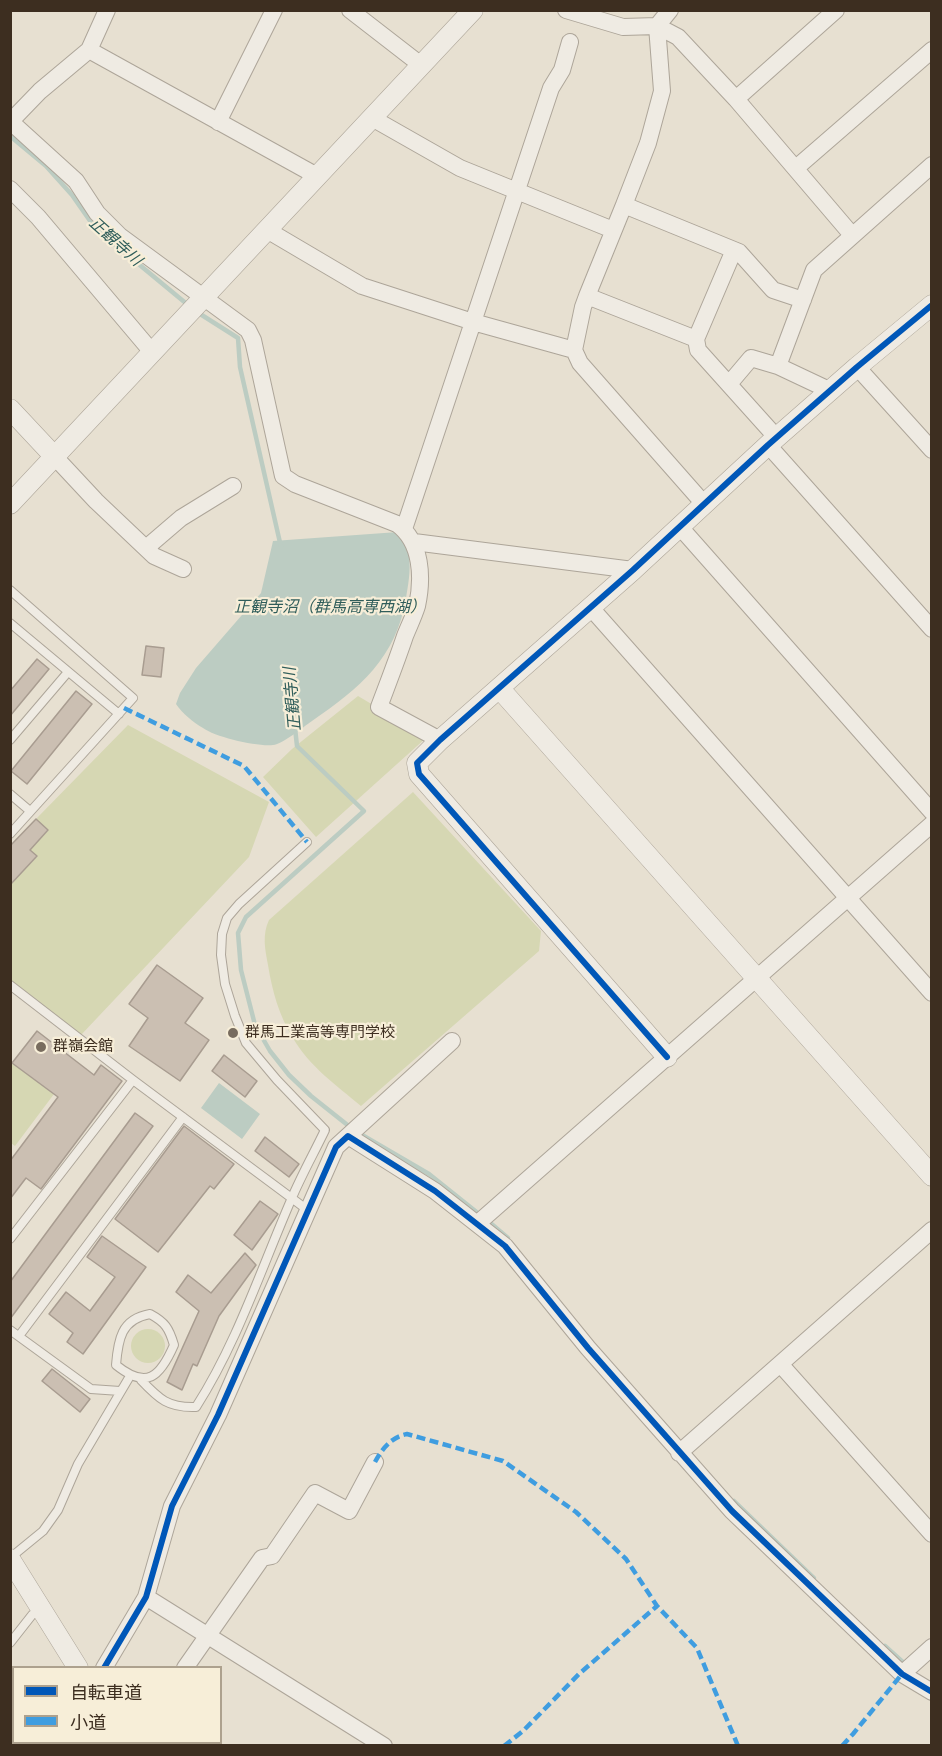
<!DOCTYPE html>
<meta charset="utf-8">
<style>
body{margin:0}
#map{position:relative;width:942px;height:1756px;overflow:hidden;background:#e7e0d1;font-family:Bitter,"Noto Sans JP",serif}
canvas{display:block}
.frame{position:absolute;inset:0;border:12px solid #3d2e20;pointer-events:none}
.legend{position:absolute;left:12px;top:1666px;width:210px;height:78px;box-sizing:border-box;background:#f7eed8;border:2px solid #ada18e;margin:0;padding:8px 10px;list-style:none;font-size:18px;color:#3d2e20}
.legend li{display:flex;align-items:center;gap:12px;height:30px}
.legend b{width:30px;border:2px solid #ada18e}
</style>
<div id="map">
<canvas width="942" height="1756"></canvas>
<div class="frame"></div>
<ul class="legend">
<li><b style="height:8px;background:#0057b8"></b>自転車道</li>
<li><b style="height:8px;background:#3f9de0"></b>小道</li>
</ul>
</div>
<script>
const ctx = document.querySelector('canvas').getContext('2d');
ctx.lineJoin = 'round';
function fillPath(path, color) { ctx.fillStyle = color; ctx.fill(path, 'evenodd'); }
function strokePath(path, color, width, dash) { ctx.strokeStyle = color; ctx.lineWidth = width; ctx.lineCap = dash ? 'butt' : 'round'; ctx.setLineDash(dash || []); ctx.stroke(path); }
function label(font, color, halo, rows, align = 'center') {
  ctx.font = font + ' Bitter,"Noto Sans JP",serif'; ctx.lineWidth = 4.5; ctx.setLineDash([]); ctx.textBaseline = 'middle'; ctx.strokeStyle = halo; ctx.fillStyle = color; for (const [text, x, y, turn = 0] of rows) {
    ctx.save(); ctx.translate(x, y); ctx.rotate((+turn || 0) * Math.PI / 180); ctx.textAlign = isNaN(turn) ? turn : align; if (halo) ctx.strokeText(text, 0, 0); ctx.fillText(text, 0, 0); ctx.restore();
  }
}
fillPath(new Path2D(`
 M 358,696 L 427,737 L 316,837 L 263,777 L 292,749 Z
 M 128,725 L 269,802 L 249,857 L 81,1035 L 11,980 L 10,885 L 37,857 L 30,850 L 48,831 L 36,819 Z
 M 413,792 L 541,931 L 539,951 L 361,1106 C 337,1086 308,1065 293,1038 C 279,1016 272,990 268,965 C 265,949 262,935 269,920 Z
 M 12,1063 L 54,1094 L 15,1146 L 11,1143 L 10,1065 Z
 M131 1346a17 17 0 1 1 34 0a17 17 0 1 1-34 0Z`), '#d6d7b3');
fillPath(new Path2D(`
 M 398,532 C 402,539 408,549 409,557 C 411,570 408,586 406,598 C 396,658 360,688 312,721 C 303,727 283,744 273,745 C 258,747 215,737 203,728 C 193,722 183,714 176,704 L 180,693 L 196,668 L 261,593 L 273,541 Z
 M 219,1083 L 260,1114 L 242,1139 L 201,1108 Z`), '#bcccc2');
strokePath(new Path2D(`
 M 10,136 L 46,166 L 72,195 L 95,228 L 188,305
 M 197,312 L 238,338 L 240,367 L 281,547
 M 295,728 L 297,746 L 364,811 L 246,917 L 238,933 L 241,970 L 255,1025 L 270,1051 L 289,1075 L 311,1096 L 350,1127
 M 357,1132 L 429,1174 L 479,1214
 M 488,1221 L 508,1238
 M 734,1501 L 814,1578
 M 885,1646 L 905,1664`), '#bcccc2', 4.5);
const building = new Path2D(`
 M 146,646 L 164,648 L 161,677 L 142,675 Z
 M 37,659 L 49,669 L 10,716 L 10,691 Z
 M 76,691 L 92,704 L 27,784 L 11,771 Z
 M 36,819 L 48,830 L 30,850 L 37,856 L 10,885 L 10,846 Z
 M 157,965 L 203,998 L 185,1023 L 209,1040 L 180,1081 L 129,1046 L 148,1018 L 129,1004 Z
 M 37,1031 L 94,1075 L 101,1065 L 122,1081 L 41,1189 L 26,1178 L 10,1199 L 10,1161 L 58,1097 L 12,1063 Z
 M 224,1055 L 257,1081 L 245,1097 L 212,1071 Z
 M 135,1113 L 153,1126 L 10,1319 L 10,1282 Z
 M 184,1126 L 234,1164 L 214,1189 L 210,1186 L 158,1252 L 115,1219 Z
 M 265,1137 L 299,1164 L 289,1177 L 255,1151 Z
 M 260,1201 L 278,1214 L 252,1250 L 234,1235 Z
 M 102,1236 L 146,1267 L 83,1354 L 67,1342 L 73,1333 L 49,1314 L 66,1292 L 90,1311 L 115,1277 L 87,1257 Z
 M 245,1253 L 256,1265 L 219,1316 L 197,1366 L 193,1364 L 182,1390 L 167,1382 L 199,1311 L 176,1292 L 188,1275 L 211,1293 Z
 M 52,1369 L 90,1399 L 80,1412 L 42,1381 Z`);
fillPath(building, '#cbbfb2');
strokePath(building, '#a89c90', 1.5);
const service = new Path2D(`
 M 10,590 L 133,698 L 10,834
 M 10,623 L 119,714
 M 10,740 L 68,672
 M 10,794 L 30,811
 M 10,985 L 133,1080 L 309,1211
 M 10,1239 L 133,1080
 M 150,1314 C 165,1322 169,1328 174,1345 C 160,1377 147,1390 116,1365 C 118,1340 121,1319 150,1314 Z
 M 10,1330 L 91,1389 L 120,1391
 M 19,1336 L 183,1117
 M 141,1380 C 159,1399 168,1408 196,1407 C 237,1343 261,1269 291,1200 C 301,1176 314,1153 325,1130 L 277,1080 L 246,1043 L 235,1016 L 225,984 L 221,955 L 222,934 L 227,918 L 239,904 L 307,842
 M 10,1558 L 43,1531 L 58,1510 L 78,1464 L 130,1376
 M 10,1643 L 32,1615 L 41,1608
 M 59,1746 L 64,1742`);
const minor = new Path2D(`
 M 350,10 L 421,65
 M 566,10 L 623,27 L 657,26 L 678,37 L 736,99 L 852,235
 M 89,50 L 317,176
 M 736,99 L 836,10
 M 372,118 L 460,168 L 613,230
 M 10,122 L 40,91 L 89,50 L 107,10
 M 11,122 L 76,181 L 97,213 L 120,236 L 248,330 L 253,340 L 283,476 L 295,484 L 397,524 C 422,542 423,578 417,606 C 414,616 409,626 405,636 C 397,660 388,683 379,707 L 440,740
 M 218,122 L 274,10
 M 796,168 L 932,50
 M 10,189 L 38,217 L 152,352
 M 624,205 L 648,143 L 662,91 L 657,26 L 670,10
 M 267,230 L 362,286 L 473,322 L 574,350 L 583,307 L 587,296
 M 734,250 L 696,339 L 698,350 L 777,438
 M 696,339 L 587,296 L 624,205 L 739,252 L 773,290 L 803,300
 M 574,350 L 580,363 L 705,505
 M 778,366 L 814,270 L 932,165
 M 857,367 L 932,450
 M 729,384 L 751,358 L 778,366 L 831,391
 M 768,445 L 932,629
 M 54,456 L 96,501 L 154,556 L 183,569
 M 680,527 L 932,812
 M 404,529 L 551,88 L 562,70 L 570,42
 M 414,542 L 633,570
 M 146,548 L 181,518 L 233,486
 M 591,608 L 932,993
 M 348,1136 L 452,1041
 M 478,1223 L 932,824
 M 781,1365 L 932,1534
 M 679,1453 L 932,1230
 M 146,1597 L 384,1746
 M 104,1668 L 146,1597 L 172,1506 L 218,1415 L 336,1147 L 348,1136 L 435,1191 L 505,1246 L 588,1348 L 732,1511 L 902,1674 L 932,1692
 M 185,1668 L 262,1558 L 272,1556 L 315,1493 L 349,1511 L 375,1462
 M 902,1674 L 932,1647
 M 170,1742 L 174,1746`);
const tertiary = new Path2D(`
 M 10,409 L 54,456
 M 10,504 L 473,10
 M 500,689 L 932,1176
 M 667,1057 L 419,774 L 417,763 L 440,740 L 633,570 L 768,445 L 857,367 L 932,305
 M 10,1559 L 78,1668
 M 125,1742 L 126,1746`);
strokePath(service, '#ada599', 10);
strokePath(minor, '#ada599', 18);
strokePath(tertiary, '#ada599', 21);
strokePath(service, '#efebe3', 8);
strokePath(minor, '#efebe3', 16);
strokePath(tertiary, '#efebe3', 20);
strokePath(new Path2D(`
 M 124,708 L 244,766 L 307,842
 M 375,1462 C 382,1449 391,1437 407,1434 L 503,1461 L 576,1512 L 626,1559 L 657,1606 L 697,1648 L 738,1746
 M 504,1746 L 523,1731 L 579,1674 L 657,1606
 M 842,1746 L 853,1734 L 902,1674`), '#3f9de0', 4.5, [9, 4.5]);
strokePath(new Path2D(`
 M 667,1057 L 419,774 L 417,763 L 440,740 L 633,570 L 768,445 L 857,367 L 932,305
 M 104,1668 L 146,1597 L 172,1506 L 218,1415 L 336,1147 L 348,1136 L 435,1191 L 505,1246 L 588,1348 L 732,1511 L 902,1674 L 932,1692`), '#0057b8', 6);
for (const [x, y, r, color] of [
 [233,1033,6,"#786c5e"],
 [41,1047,6,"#786c5e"]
]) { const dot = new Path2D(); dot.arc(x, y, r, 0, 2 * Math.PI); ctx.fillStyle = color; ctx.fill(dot); strokePath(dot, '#f7eed8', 2); }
label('15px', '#3d2e20', '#f7eed8', [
 ["群馬工業高等専門学校",245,1033],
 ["群嶺会館",53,1047]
], 'left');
label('italic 16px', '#2f5d5a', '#f7eed8', [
 ["正観寺川",115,242,42],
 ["正観寺沼（群馬高専西湖）",330,608],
 ["正観寺川",293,699,-95]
]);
</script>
